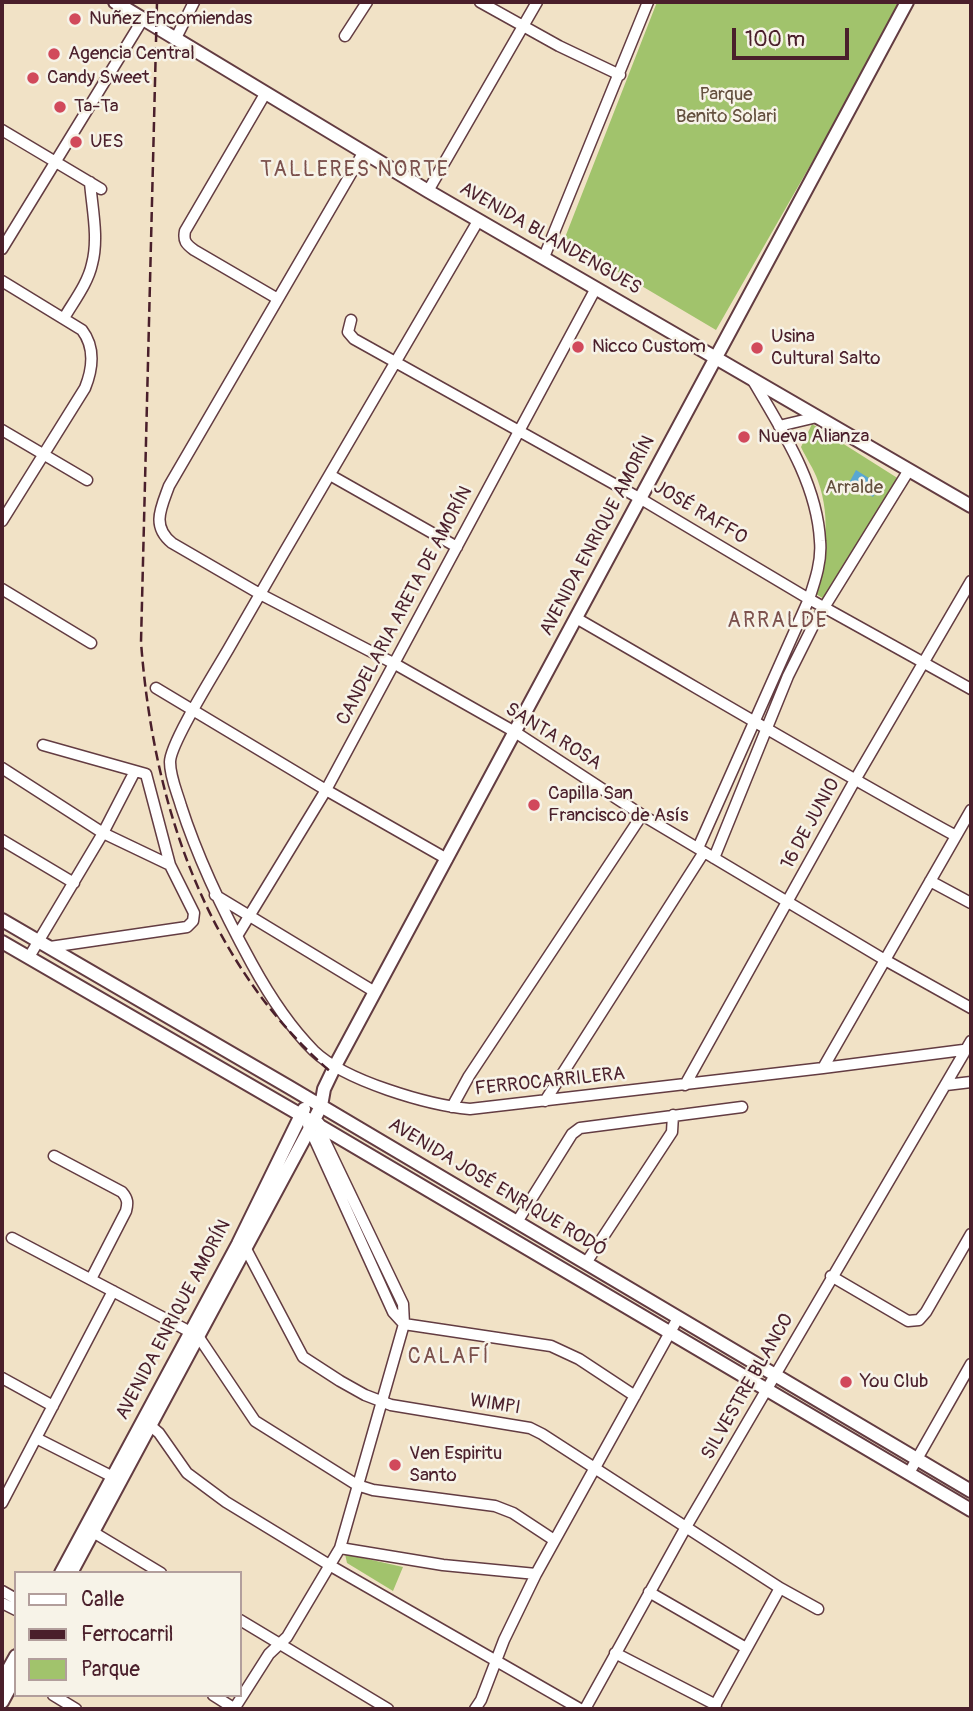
<!DOCTYPE html>
<meta charset="utf-8">
<style>
body{margin:0}
#map{position:relative;width:973px;height:1711px;overflow:hidden;background:#f1e2c6;font-family:Pangolin,sans-serif}
canvas{display:block}
.frame{position:absolute;inset:0;border:4px solid #4a1f2b;pointer-events:none}
.legend{position:absolute;left:14px;top:1571px;width:228px;height:126px;box-sizing:border-box;background:#f7f3e8;border:2px solid #b29e9c;margin:0;padding:9px 12px;list-style:none;font-size:21px;color:#4a1f2b}
.legend li{display:flex;align-items:center;gap:14px;height:35px}
.legend b{width:35px;border:2px solid #b29e9c}
.scale{position:absolute;left:732px;top:28px;width:117px;height:32px;box-sizing:border-box;border:4px solid #4a1f2b;border-top:0;padding-left:9px;font-size:21px;line-height:24px;white-space:nowrap;color:#4a1f2b;-webkit-text-stroke:5px #f7f3e8;paint-order:stroke}
</style>
<div id="map">
<canvas width="973" height="1711"></canvas>
<div class="frame"></div>
<ul class="legend">
<li><b style="height:9px;background:#fff"></b>Calle</li>
<li><b style="height:9px;background:#4a1f2b"></b>Ferrocarril</li>
<li><b style="height:19px;background:#a1c36c"></b>Parque</li>
</ul>
<div class="scale">100 m</div>
</div>
<script>
const ctx = document.querySelector('canvas').getContext('2d');
ctx.lineJoin = 'round';
function fillPath(path, color) { ctx.fillStyle = color; ctx.fill(path, 'evenodd'); }
function strokePath(path, color, width, dash) { ctx.strokeStyle = color; ctx.lineWidth = width; ctx.lineCap = dash ? 'butt' : 'round'; ctx.setLineDash(dash || []); ctx.stroke(path); }
function label(font, color, halo, rows, align = 'center') {
  ctx.font = font + ' Pangolin,sans-serif'; ctx.lineWidth = 5; ctx.setLineDash([]); ctx.textBaseline = 'middle'; ctx.strokeStyle = halo; ctx.fillStyle = color; for (const [text, x, y, turn = 0] of rows) {
    ctx.save(); ctx.translate(x, y); ctx.rotate((+turn || 0) * Math.PI / 180); ctx.textAlign = isNaN(turn) ? turn : align; if (halo) ctx.strokeText(text, 0, 0); ctx.fillText(text, 0, 0); ctx.restore();
  }
}
fillPath(new Path2D(`
 M 657,2 L 901,2 L 843,108 L 716,330 L 564,240 Z
 M 812,424 L 899,479 L 824,599 L 816,594 C 824,556 832,520 818,481 C 814,469 806,458 801,447 Z
 M 345,1554 L 403,1567 L 393,1591 L 347,1563 Z`), '#a1c36c');
fillPath(new Path2D(`
 M 856,470 L 880,485 L 873,497 L 849,483 Z`), '#59a7d2');
const minor = new Path2D(`
 M 480,2 L 559,46 L 620,75
 M 345,36 L 367,2
 M 175,40 L 194,2
 M 265,94 L 185,231 C 183,241 186,244 194,250 L 278,299
 M 2,130 L 101,189
 M 363,153 L 169,486 C 161,508 151,526 172,543 L 260,594 L 395,664 L 515,732 L 642,815 L 885,960 L 971,1008
 M 428,191 L 537,2
 M 478,221 C 395,363 311,505 229,648 C 217,669 170,743 170,762 C 170,777 177,792 181,806 C 199,862 224,913 252,964 C 269,995 289,1026 314,1051 C 345,1081 428,1105 470,1109 L 823,1068 L 971,1049
 M 2,249 L 143,19
 M 544,257 L 648,2
 M 2,281 L 82,330 C 95,347 93,368 85,388 L 2,521
 M 64,318 C 74,301 88,283 92,264 C 99,238 92,208 90,182
 M 351,320 L 348,332 L 354,339 L 641,499 L 809,599 L 971,689
 M 779,426 L 817,417
 M 2,430 L 87,480
 M 330,475 L 457,547
 M 2,589 L 91,643
 M 576,618 C 703,691 828,766 956,836
 M 156,688 L 326,790 L 447,859
 M 43,745 L 146,774 L 170,865
 M 2,768 L 103,833 L 170,865 L 194,913 L 193,921 L 187,927 L 50,947
 M 2,840 L 74,883
 M 698,848 L 809,599 C 815,581 822,561 820,541 C 817,482 781,429 752,379
 M 714,858 L 788,676 L 815,622 L 909,470
 M 930,881 L 971,903
 M 215,895 L 375,992
 M 237,936 L 326,790 L 596,288
 M 29,957 L 103,833 L 135,771
 M 823,1068 L 971,810
 M 685,1085 L 855,780 L 971,581
 M 946,1085 L 971,1082
 M 545,1101 L 704,852
 M 452,1107 L 469,1076 L 642,815
 M 308,1125 L 393,1312 L 404,1324
 M 54,1156 L 122,1192 C 128,1199 128,1203 126,1211 L 91,1279
 M 517,1222 L 572,1134 L 580,1128 L 742,1107
 M 12,1238 L 198,1336 L 255,1421 L 357,1485 L 373,1490 L 495,1506 L 513,1513 L 554,1540
 M 241,1246 L 246,1249 L 303,1357 L 340,1381 L 365,1395 L 391,1405 L 530,1428 L 542,1434 L 780,1588 L 818,1609
 M 586,1263 L 672,1132 L 673,1115
 M 831,1276 L 908,1321 L 919,1320 L 926,1312 L 971,1234
 M 404,1324 L 551,1346 L 579,1359 L 635,1396
 M 2,1378 L 53,1406
 M 146,1422 L 159,1433 L 187,1473 L 226,1502 L 331,1566 L 580,1709
 M 36,1438 L 117,1479
 M 909,1473 L 971,1364
 M 2,1503 L 113,1291
 M 88,1529 L 161,1573
 M 340,1548 L 443,1565 L 536,1574
 M 2,1591 L 16,1599
 M 649,1592 L 746,1648
 M 2,1603 L 16,1610
 M 240,1620 L 388,1709
 M 615,1653 L 716,1705
 M 53,1695 L 76,1709
 M 213,1695 L 235,1709
 M 234,1709 L 269,1654 L 287,1637 L 340,1548 L 404,1324 L 403,1304 L 323,1137 L 319,1123
 M 475,1709 L 481,1700 L 504,1640 L 536,1574 L 678,1318
 M 585,1709 L 686,1527 L 971,1041
 M 713,1709 L 780,1588`);
const tertiary = new Path2D(`
 M 115,2 L 428,191 L 971,506
 M 2,920 L 289,1087 L 971,1491
 M 2,942 L 313,1122 L 971,1510
 M 61,1573 L 238,1244 L 304,1109
 M 71,1573 L 310,1128 L 321,1106 L 324,1089 L 335,1066 L 907,2
 M 2,1681 L 16,1656
 M 2,1702 L 16,1676`);
strokePath(minor, '#633c42', 13);
strokePath(tertiary, '#633c42', 16);
strokePath(minor, '#fff', 10);
strokePath(tertiary, '#fff', 12);
strokePath(new Path2D(`
 M 157,2 L 141,642 C 153,804 206,964 332,1073`), '#4a1f2b', 2.5, [10, 5]);
for (const [x, y, r, color] of [
 [75,19,7,"#d1495b"],
 [54,54,7,"#d1495b"],
 [33,78,7,"#d1495b"],
 [60,107,7,"#d1495b"],
 [76,142,7,"#d1495b"],
 [578,347,7,"#d1495b"],
 [757,348,7,"#d1495b"],
 [744,437,7,"#d1495b"],
 [534,805,7,"#d1495b"],
 [846,1382,7,"#d1495b"],
 [395,1465,7,"#d1495b"]
]) { const dot = new Path2D(); dot.arc(x, y, r, 0, 2 * Math.PI); ctx.fillStyle = color; ctx.fill(dot); strokePath(dot, '#f7f3e8', 2.5); }
label('19px', '#4a1f2b', '#f7f3e8', [
 ["Nuñez Encomiendas",89,19],
 ["Agencia Central",68,54],
 ["Candy Sweet",47,78],
 ["Ta-Ta",74,107],
 ["UES",90,142],
 ["Usina",771,337],
 ["Cultural Salto",771,359],
 ["Nicco Custom",592,347],
 ["Nueva Alianza",758,437],
 ["Capilla San",548,794],
 ["Francisco de Asís",548,816],
 ["You Club",860,1382],
 ["Ven Espiritu",409,1454],
 ["Santo",409,1476]
], 'left');
label('19px', '#64503e', '#f7f3e8', [
 ["Parque",726,95],
 ["Benito Solari",726,117],
 ["Arralde",854,488]
]);
label('19px', '#4a1f2b', '#f7f3e8', [
 ["AVENIDA BLANDENGUES",550,239,30],
 ["JOSÉ RAFFO",700,513,31],
 ["AVENIDA ENRIQUE AMORÍN",598,536,-62],
 ["CANDELARIA ARETA DE AMORÍN",405,606,-62],
 ["SANTA ROSA",553,737,32],
 ["16 DE JUNIO",811,824,-61],
 ["FERROCARRILERA",550,1082,-6],
 ["AVENIDA JOSÉ ENRIQUE RODÓ",497,1188,31],
 ["AVENIDA ENRIQUE AMORÍN",174,1320,-62],
 ["SILVESTRE BLANCO",748,1387,-60],
 ["WIMPI",495,1405,9]
]);
ctx.letterSpacing = '2px';
label('21px', '#7b504c', '#f7f3e8', [
 ["TALLERES NORTE",355,171],
 ["ARRALDE",778,622],
 ["CALAFÍ",449,1358]
]);
ctx.letterSpacing = '0px';
</script>
